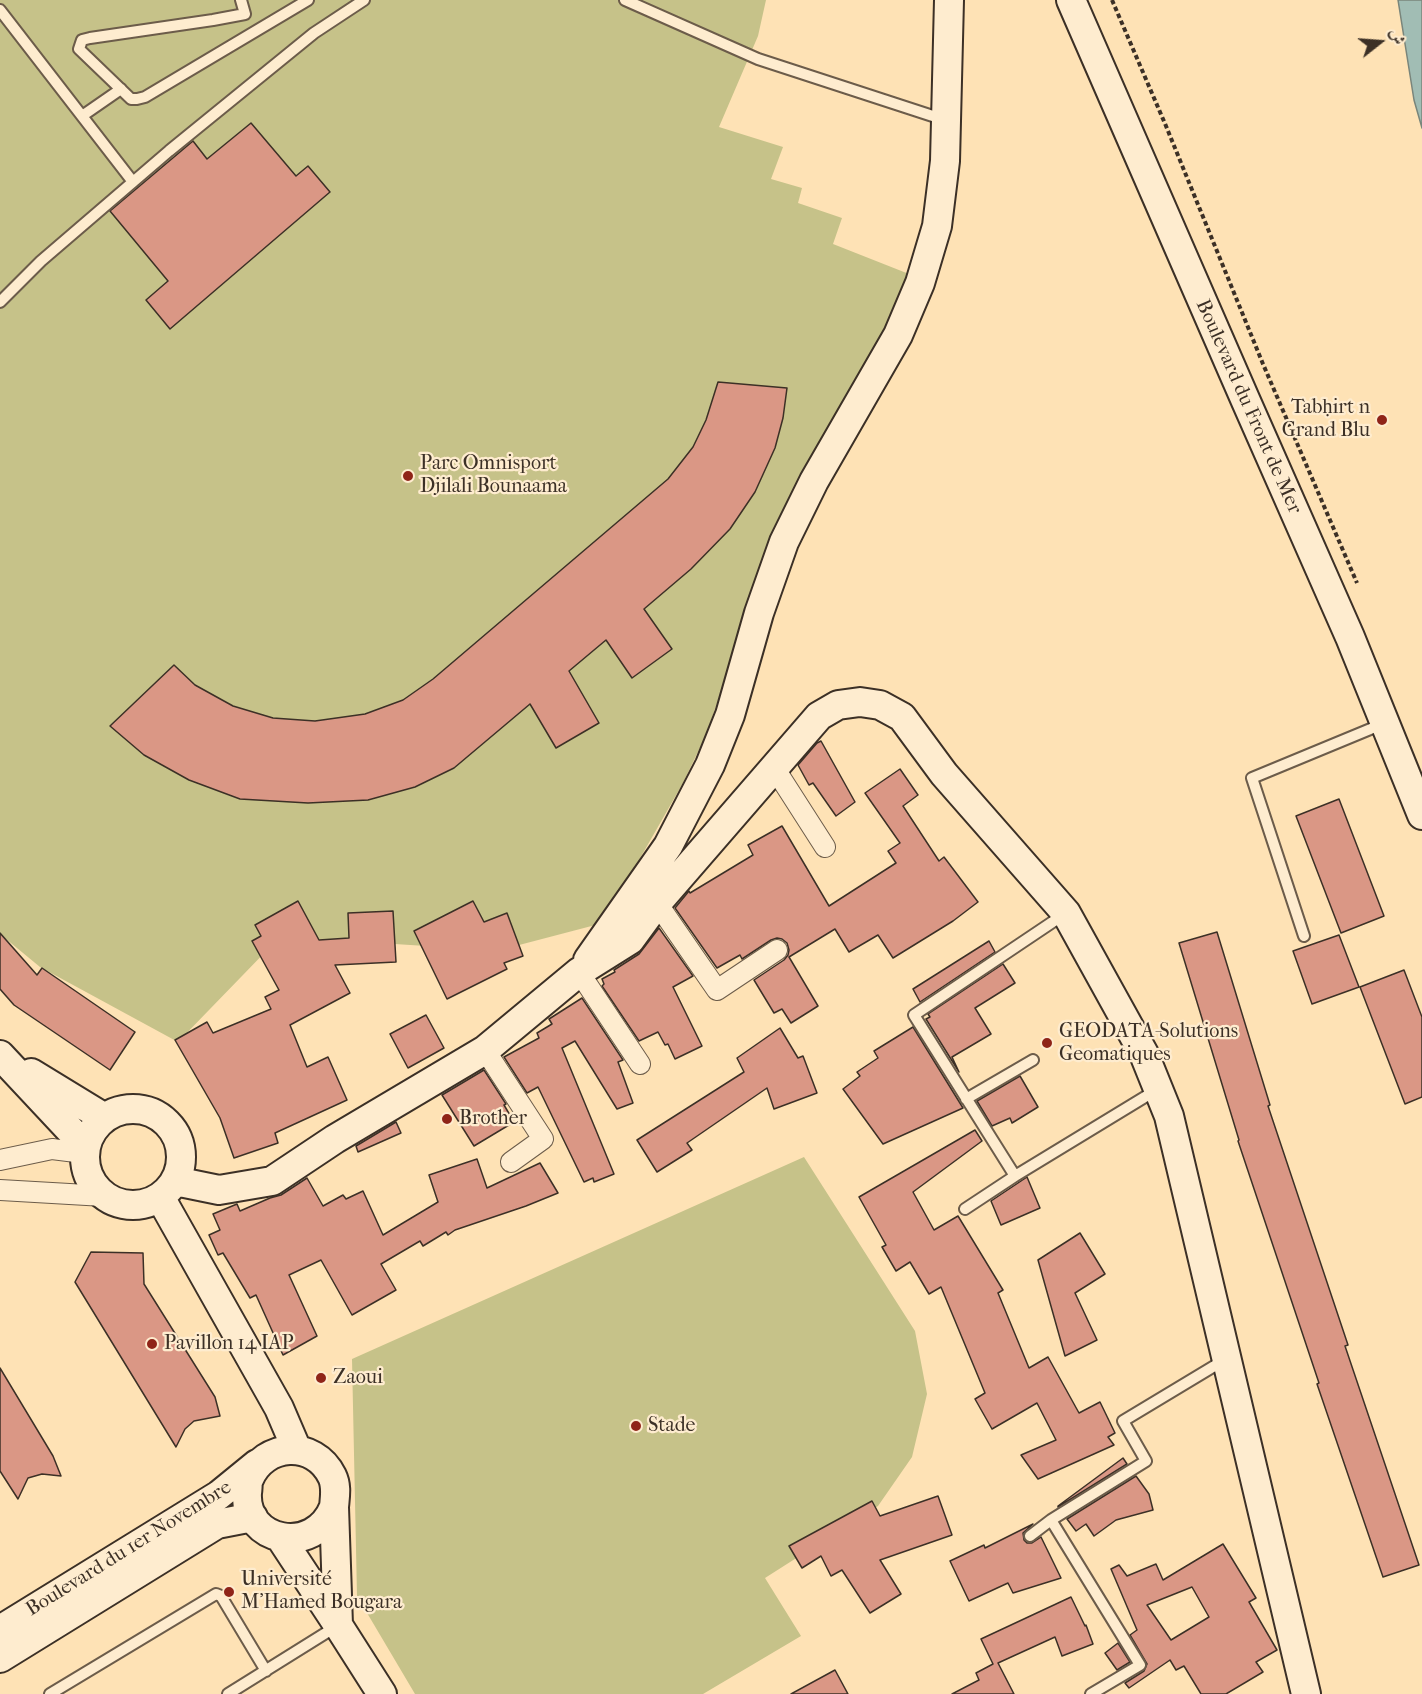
<!DOCTYPE html>
<meta charset="utf-8">
<style>
body{margin:0}
#map{position:relative;width:1422px;height:1694px;overflow:hidden;background:#fee2b5;font-family:"IM FELL French Canon",Amiri,serif}
canvas{display:block}
.north{position:absolute;left:1350px;top:12px;width:60px;height:60px;-webkit-text-stroke:4px #feeccf;paint-order:stroke;rotate:73deg;font-size:16px;font-weight:700;line-height:24px;text-align:center;color:#3c3026}
.north::after{content:'';display:block;margin:auto;width:21px;height:27px;background:#3c3026;clip-path:polygon(50% 0,100% 100%,50% 72%,0 100%)}
</style>
<div id="map">
<canvas width="1422" height="1694"></canvas>
<div class="north">ش</div>
</div>
<script>
const ctx = document.querySelector('canvas').getContext('2d');
ctx.lineJoin = 'round';
function fillPath(path, color) { ctx.fillStyle = color; ctx.fill(path, 'evenodd'); }
function strokePath(path, color, width, dash) { ctx.strokeStyle = color; ctx.lineWidth = width; ctx.lineCap = dash ? 'butt' : 'round'; ctx.setLineDash(dash || []); ctx.stroke(path); }
function label(font, color, halo, rows, align = 'center') {
  ctx.font = font + ' "IM FELL French Canon",serif'; ctx.lineWidth = 4.5; ctx.setLineDash([]); ctx.textBaseline = 'middle'; ctx.strokeStyle = halo; ctx.fillStyle = color; for (const [text, x, y, turn = 0] of rows) {
    ctx.save(); ctx.translate(x, y); ctx.rotate((+turn || 0) * Math.PI / 180); ctx.textAlign = isNaN(turn) ? turn : align; if (halo) ctx.strokeText(text, 0, 0); ctx.fillText(text, 0, 0); ctx.restore();
  }
}
fillPath(new Path2D(`
 M 0,0 L 766,0 L 758,36 L 719,127 L 783,147 L 771,179 L 802,188 L 798,203 L 842,218 L 833,244 L 909,274 L 897,325 L 748,613 L 706,735 L 683,783 L 603,923 L 481,955 L 426,946 L 316,939 L 273,944 L 178,1042 L 40,967 L 0,934 Z
 M 804,1157 L 915,1331 L 927,1394 L 912,1457 L 878,1506 L 765,1578 L 801,1636 L 703,1694 L 415,1694 L 357,1596 L 352,1359 Z`), '#c6c289');
const water = new Path2D(`
 M 1398,0 L 1422,0 L 1422,128 L 1414,100 Z`);
fillPath(water, '#a1bdb4');
strokePath(water, '#79857b', 1.5);
const building = new Path2D(`
 M 251,123 L 296,176 L 308,166 L 330,192 L 170,329 L 146,300 L 168,281 L 110,211 L 193,141 L 207,159 Z
 M 718,382 L 787,388 L 783,418 L 775,448 L 755,492 L 730,529 L 691,569 L 644,609 L 672,649 L 632,678 L 606,640 L 569,671 L 599,723 L 556,748 L 530,704 L 454,768 L 415,787 L 368,800 L 308,803 L 240,799 L 189,780 L 144,755 L 110,726 L 174,665 L 195,685 L 233,706 L 273,718 L 315,721 L 365,714 L 403,700 L 433,679 L 668,479 L 693,447 L 706,420 Z
 M 821,741 L 855,802 L 836,816 L 813,783 L 809,785 L 798,765 L 817,743 Z
 M 900,769 L 918,795 L 903,806 L 939,861 L 944,857 L 978,902 L 953,921 L 893,958 L 878,935 L 849,952 L 835,929 L 789,957 L 818,1006 L 791,1023 L 782,1009 L 774,1013 L 754,980 L 784,960 L 788,955 L 789,950 L 787,943 L 782,939 L 777,938 L 771,940 L 742,959 L 740,955 L 717,968 L 675,908 L 689,891 L 690,893 L 753,855 L 748,845 L 782,826 L 829,906 L 896,863 L 888,851 L 900,843 L 865,793 Z
 M 1339,799 L 1384,916 L 1341,933 L 1296,816 Z
 M 298,901 L 319,940 L 349,938 L 348,913 L 393,911 L 396,962 L 335,965 L 350,993 L 290,1025 L 307,1067 L 328,1057 L 347,1100 L 275,1133 L 278,1143 L 234,1158 L 220,1118 L 175,1040 L 207,1022 L 213,1033 L 271,1009 L 265,997 L 279,990 L 252,941 L 261,936 L 255,925 Z
 M 473,901 L 484,922 L 507,913 L 523,956 L 504,963 L 507,969 L 447,999 L 414,931 Z
 M 659,928 L 693,976 L 673,987 L 702,1046 L 675,1059 L 668,1044 L 665,1045 L 658,1032 L 639,1041 L 602,986 L 604,984 L 602,979 L 615,972 L 614,970 L 639,954 Z
 M 1217,932 L 1270,1105 L 1268,1106 L 1348,1345 L 1345,1346 L 1419,1565 L 1383,1577 L 1317,1384 L 1319,1383 L 1238,1141 L 1239,1140 L 1179,943 Z
 M 0,933 L 37,975 L 42,968 L 135,1032 L 110,1070 L 14,1005 L 0,989 Z
 M 1339,935 L 1359,987 L 1312,1004 L 1293,951 Z
 M 989,941 L 995,952 L 920,1002 L 913,989 Z
 M 1003,964 L 1015,983 L 975,1008 L 991,1034 L 952,1057 L 959,1072 L 926,1019 L 930,1017 L 928,1014 Z
 M 1404,970 L 1422,1017 L 1422,1097 L 1405,1104 L 1360,987 Z
 M 582,998 L 623,1060 L 618,1062 L 633,1103 L 617,1109 L 575,1041 L 562,1048 L 614,1174 L 594,1182 L 593,1178 L 584,1182 L 538,1087 L 527,1093 L 504,1057 L 539,1038 L 537,1033 L 552,1024 L 549,1019 Z
 M 426,1015 L 444,1048 L 408,1068 L 390,1034 Z
 M 913,1027 L 963,1108 L 883,1144 L 843,1089 L 860,1076 L 857,1072 L 878,1058 L 874,1051 Z
 M 780,1028 L 798,1058 L 803,1056 L 817,1093 L 774,1109 L 767,1088 L 687,1143 L 692,1150 L 657,1172 L 637,1140 L 744,1072 L 737,1058 Z
 M 484,1070 L 506,1104 L 504,1105 L 514,1122 L 474,1146 L 442,1095 Z
 M 1020,1076 L 1038,1107 L 1012,1123 L 1010,1118 L 992,1126 L 977,1101 Z
 M 396,1122 L 401,1133 L 358,1152 L 356,1146 Z
 M 975,1130 L 982,1141 L 913,1192 L 934,1230 L 958,1216 L 1003,1290 L 998,1293 L 1029,1368 L 1048,1357 L 1079,1413 L 1100,1402 L 1115,1433 L 1108,1437 L 1114,1445 L 1038,1479 L 1021,1455 L 1056,1440 L 1037,1403 L 992,1429 L 975,1399 L 985,1393 L 941,1287 L 929,1294 L 910,1262 L 896,1271 L 882,1247 L 886,1245 L 859,1197 Z
 M 477,1159 L 487,1188 L 540,1163 L 558,1193 L 526,1206 L 455,1230 L 448,1235 L 446,1232 L 423,1246 L 420,1241 L 381,1264 L 396,1290 L 352,1315 L 321,1260 L 289,1275 L 317,1336 L 283,1355 L 256,1295 L 250,1298 L 223,1253 L 218,1255 L 209,1235 L 220,1230 L 213,1214 L 237,1204 L 240,1211 L 270,1198 L 281,1195 L 307,1178 L 323,1206 L 343,1195 L 346,1199 L 363,1191 L 383,1235 L 438,1202 L 429,1175 Z
 M 1027,1177 L 1040,1208 L 1001,1225 L 991,1201 Z
 M 1080,1233 L 1105,1274 L 1075,1293 L 1097,1340 L 1065,1356 L 1038,1260 Z
 M 91,1252 L 143,1253 L 144,1284 L 215,1397 L 220,1416 L 194,1421 L 185,1429 L 176,1447 L 75,1282 Z
 M 0,1368 L 53,1456 L 61,1476 L 42,1474 L 28,1478 L 18,1499 L 0,1471 Z
 M 1123,1458 L 1127,1464 L 1058,1507 L 1058,1506 Z
 M 1136,1476 L 1149,1494 L 1153,1510 L 1116,1520 L 1094,1536 L 1086,1524 L 1076,1531 L 1067,1519 Z
 M 938,1496 L 952,1535 L 880,1560 L 901,1594 L 870,1613 L 842,1570 L 831,1576 L 821,1556 L 802,1568 L 789,1546 L 872,1501 L 880,1516 Z
 M 1033,1524 L 1023,1533 L 1024,1540 L 1027,1543 L 1032,1543 L 1041,1537 L 1061,1578 L 1013,1593 L 1008,1583 L 969,1601 L 950,1561 L 984,1545 L 985,1548 Z
 M 1223,1544 L 1256,1598 L 1249,1602 L 1277,1650 L 1256,1662 L 1263,1672 L 1226,1694 L 1201,1694 L 1184,1666 L 1176,1670 L 1170,1660 L 1129,1688 L 1125,1683 L 1144,1671 L 1147,1664 L 1130,1635 L 1137,1630 L 1111,1569 L 1119,1565 L 1127,1576 L 1156,1564 L 1163,1580 ZM 1192,1587 L 1209,1617 L 1171,1640 L 1147,1605 Z
 M 1071,1597 L 1085,1626 L 1086,1625 L 1093,1644 L 1062,1656 L 1055,1637 L 998,1663 L 1014,1694 L 952,1694 L 979,1680 L 976,1673 L 993,1664 L 981,1639 Z
 M 1118,1643 L 1130,1662 L 1117,1670 L 1105,1653 Z
 M 835,1670 L 848,1694 L 791,1694 Z`);
fillPath(building, '#da9785');
strokePath(building, '#3c3026', 1.5);
const lane = new Path2D(`
 M 241,0 L 245,14 L 213,20 L 90,38 L 82,40 L 79,49 L 131,99 L 137,99 L 145,97 L 308,0
 M 625,0 L 758,59 L 945,120
 M 0,10 L 133,182
 M 82,116 L 121,89
 M 0,302 L 41,261 L 169,151 L 314,33 L 364,0
 M 1066,913 L 914,1015 L 1015,1176 L 1158,1089
 M 1304,936 L 1252,778 L 1385,723
 M 966,1099 L 1033,1060
 M 965,1209 L 1015,1176
 M 1030,1536 L 1051,1520
 M 50,1694 L 216,1594 L 221,1596 L 266,1671
 M 228,1694 L 337,1626
 M 1091,1694 L 1140,1665 L 1051,1520 L 1146,1461 L 1123,1421 L 1226,1359`);
const street = new Path2D(`
 M 775,769 L 825,847
 M 657,903 L 717,990 L 777,950
 M 579,972 L 640,1064
 M 485,1050 L 543,1139 L 511,1162
 M 0,1160 L 52,1149 L 84,1153
 M 0,1190 L 104,1196`);
const secondary = new Path2D(`
 M 1071,0 L 1245,399 L 1350,637 L 1422,815
 M 588,960 L 668,846 L 710,765 L 730,715 L 759,613 L 784,542 L 814,481 L 898,335 L 920,283 L 937,226 L 945,161 L 949,0
 M 0,1055 L 86,1147
 M 31,1073 L 103,1117
 M85 1157a48 48 0 1 1 96 0a48 48 0 1 1-96 0Z
 M 175,1181 L 219,1190 L 272,1181 L 335,1139 L 485,1050 L 579,972 L 630,940 L 657,903 L 819,716 L 838,705 L 860,702 L 880,705 L 902,717 L 944,774 L 1066,913 L 1144,1054 L 1169,1116 L 1306,1694
 M 160,1197 L 279,1408 L 297,1450
 M 280,1537 L 338,1625 L 334,1507 C 335,1496 337,1486 332,1476 C 314,1439 264,1443 249,1479 C 247,1483 248,1488 247,1493 C 244,1542 314,1557 334,1507
 M 338,1625 L 382,1694
 M 0,1630 L 219,1495 L 257,1464
 M 0,1658 L 217,1524 L 253,1517`);
strokePath(lane, '#6c5c4a', 14);
strokePath(street, '#6c5c4a', 22);
strokePath(secondary, '#3c3026', 32);
strokePath(new Path2D(`
 M 1112,0 L 1166,126 L 1263,364 L 1357,583`), '#3c3026', 4, [4.5, 3]);
strokePath(lane, '#feeccf', 10);
strokePath(street, '#feeccf', 20);
strokePath(secondary, '#feeccf', 28);
for (const [x, y, r, color] of [
 [1382,420,6,"#8f2418"],
 [408,476,6,"#8f2418"],
 [1047,1043,6,"#8f2418"],
 [447,1119,6,"#8f2418"],
 [152,1344,6,"#8f2418"],
 [321,1378,6,"#8f2418"],
 [636,1426,6,"#8f2418"],
 [229,1592,6,"#8f2418"]
]) { const dot = new Path2D(); dot.arc(x, y, r, 0, 2 * Math.PI); ctx.fillStyle = color; ctx.fill(dot); strokePath(dot, '#feeccf', 2); }
label('20px', '#3c3026', '#feeccf', [
 ["Boulevard du Front de Mer",1248,407,66],
 ["Boulevard du 1er Novembre",129,1549,-32]
]);
label('20px', '#3c3026', '#feeccf', [
 ["Tabḥirt n",1370,408,"right"],
 ["Grand Blu",1370,431,"right"],
 ["Parc Omnisport",420,464],
 ["Djilali Bounaama",420,487],
 ["GEODATA-Solutions",1059,1032],
 ["Geomatiques",1059,1055],
 ["Brother",459,1119],
 ["Pavillon 14 IAP",164,1344],
 ["Zaoui",333,1378],
 ["Stade",648,1426],
 ["Université",241,1580],
 ["M'Hamed Bougara",241,1603]
], 'left');
</script>
